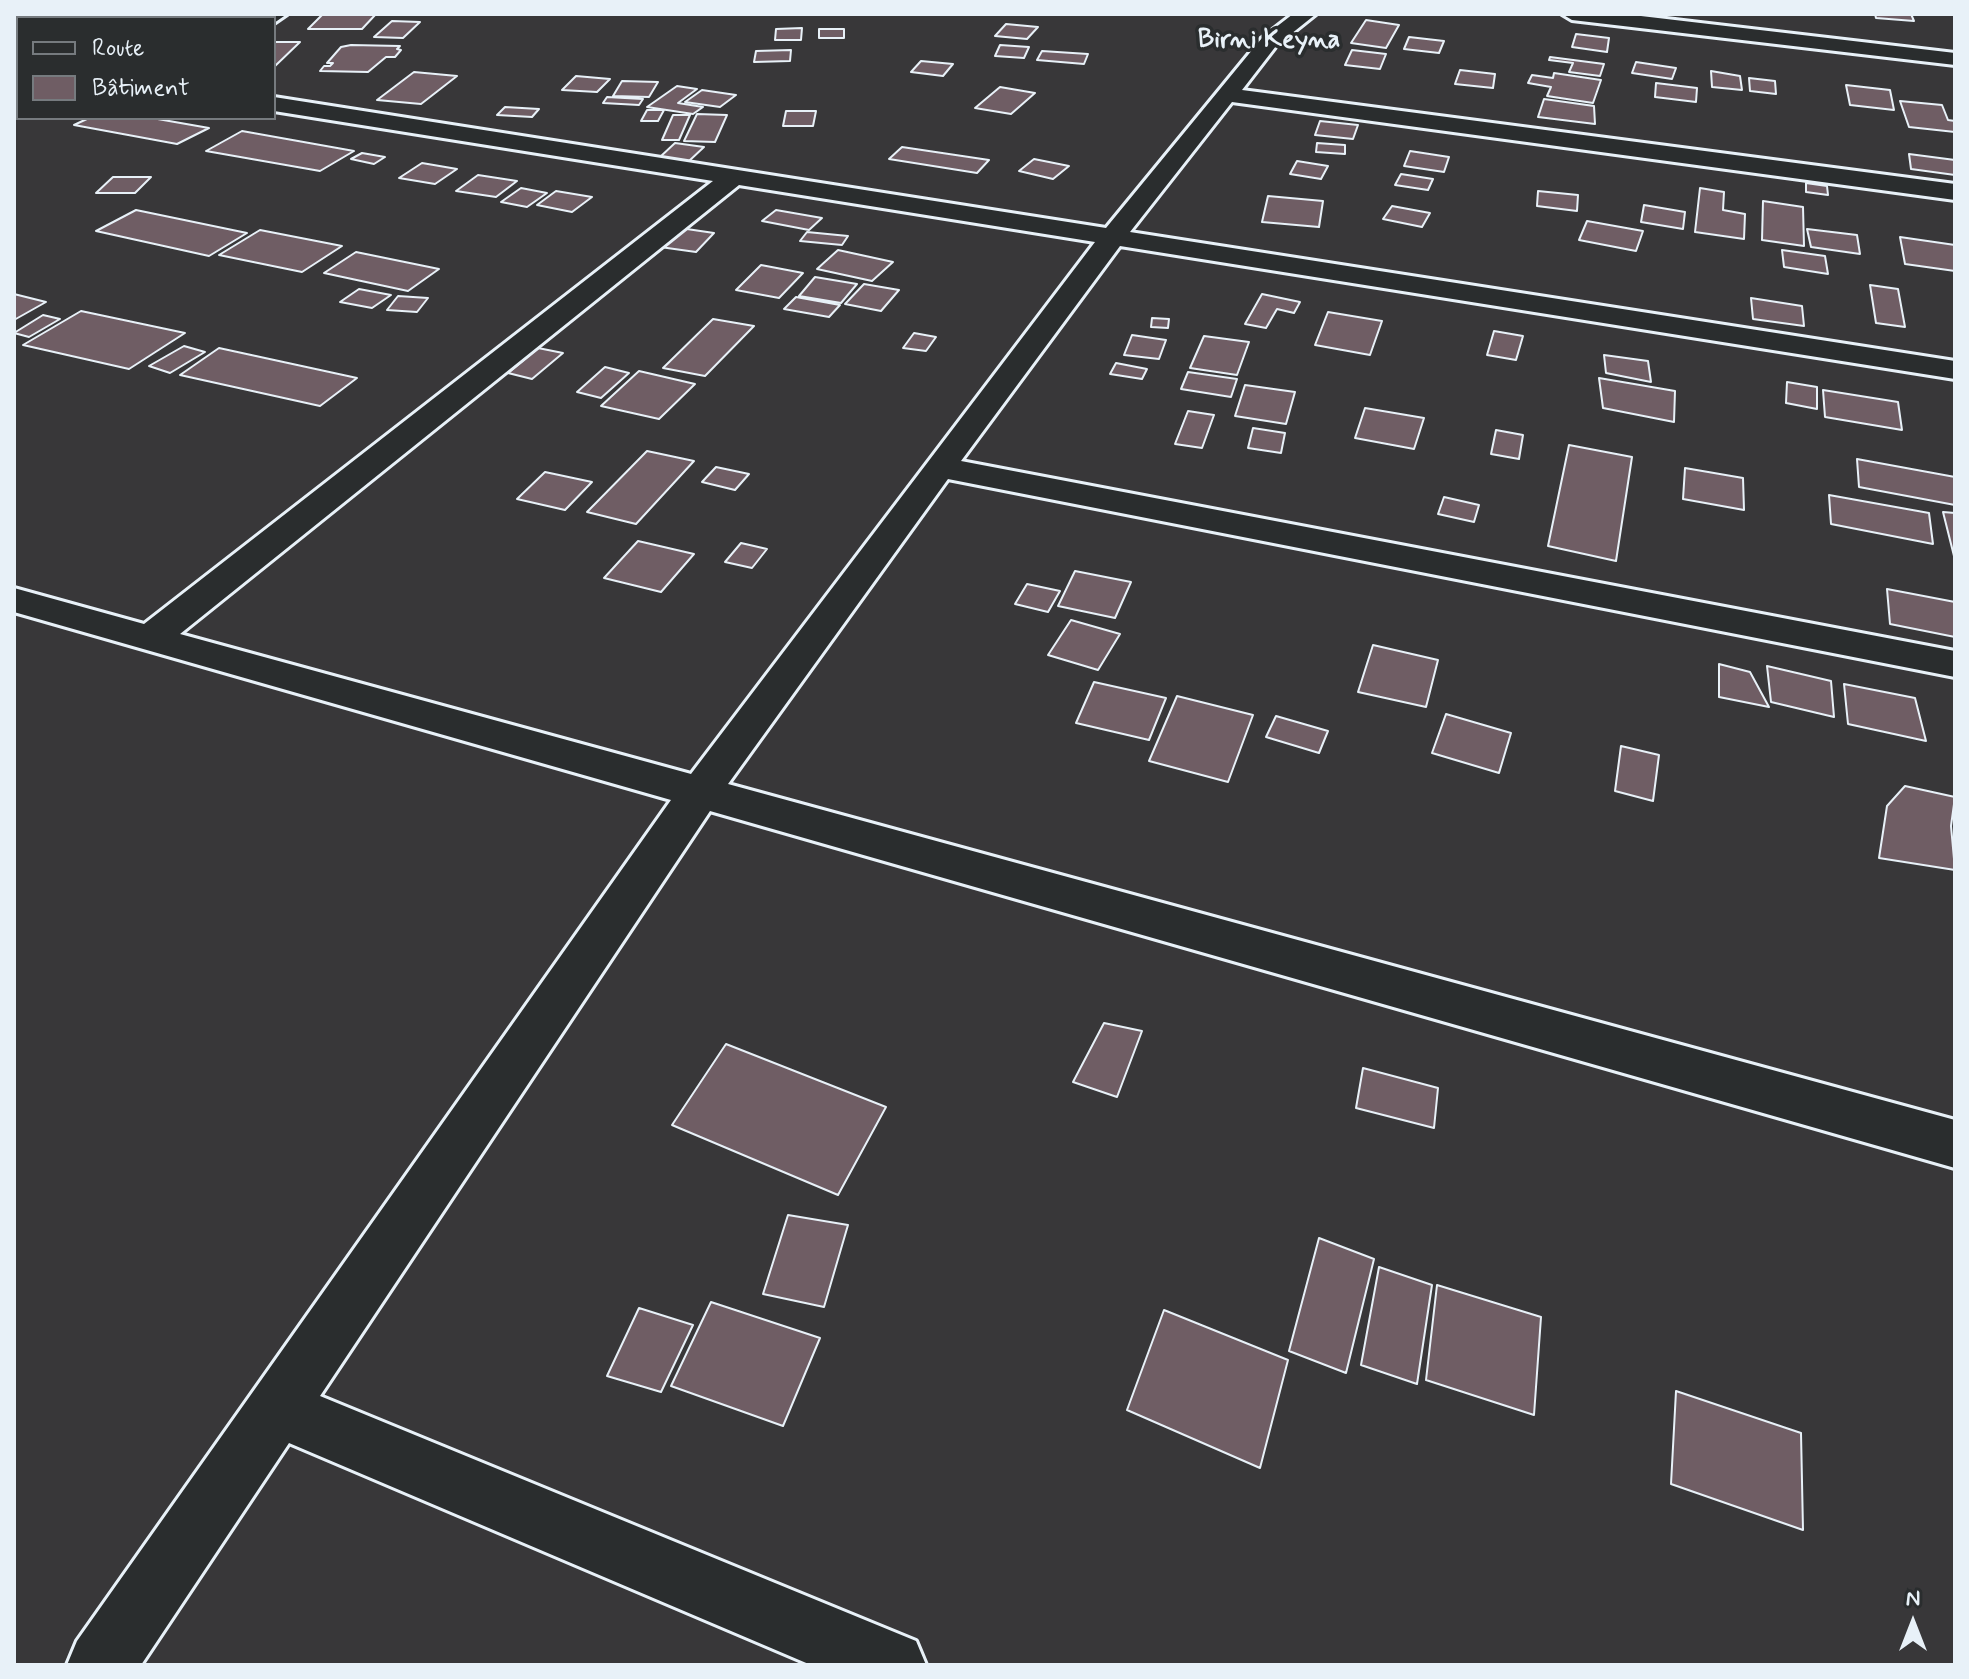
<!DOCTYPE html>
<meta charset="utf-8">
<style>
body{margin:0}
#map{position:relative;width:1969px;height:1679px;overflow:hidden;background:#383739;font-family:Mynerve,sans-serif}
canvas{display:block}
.frame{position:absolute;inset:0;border:16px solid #e8f1f8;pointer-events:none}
.legend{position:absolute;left:16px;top:16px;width:260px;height:104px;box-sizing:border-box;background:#2a2d2e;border:2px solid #767b7f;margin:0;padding:10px 14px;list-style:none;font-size:24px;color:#e8f1f8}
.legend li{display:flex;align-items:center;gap:16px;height:40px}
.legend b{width:40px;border:2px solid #767b7f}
.north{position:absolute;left:1873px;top:1583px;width:80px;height:80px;-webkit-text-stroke:6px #2a2d2e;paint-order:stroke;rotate:0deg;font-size:22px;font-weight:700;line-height:32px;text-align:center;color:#e8f1f8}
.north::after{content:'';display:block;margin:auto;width:28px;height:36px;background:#e8f1f8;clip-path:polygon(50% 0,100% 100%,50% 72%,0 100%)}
</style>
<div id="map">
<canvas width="1969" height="1679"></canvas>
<div class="frame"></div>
<ul class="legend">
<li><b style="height:10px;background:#2a2d2e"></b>Route</li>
<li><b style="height:22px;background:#6f5d64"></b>Bâtiment</li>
</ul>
<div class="north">N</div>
</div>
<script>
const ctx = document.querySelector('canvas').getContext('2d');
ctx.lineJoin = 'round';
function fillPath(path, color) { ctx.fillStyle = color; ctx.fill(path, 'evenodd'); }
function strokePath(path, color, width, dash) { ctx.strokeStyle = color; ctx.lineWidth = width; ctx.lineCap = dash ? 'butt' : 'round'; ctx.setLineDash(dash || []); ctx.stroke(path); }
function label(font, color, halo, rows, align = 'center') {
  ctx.font = font + ' Mynerve,sans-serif'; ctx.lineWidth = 7; ctx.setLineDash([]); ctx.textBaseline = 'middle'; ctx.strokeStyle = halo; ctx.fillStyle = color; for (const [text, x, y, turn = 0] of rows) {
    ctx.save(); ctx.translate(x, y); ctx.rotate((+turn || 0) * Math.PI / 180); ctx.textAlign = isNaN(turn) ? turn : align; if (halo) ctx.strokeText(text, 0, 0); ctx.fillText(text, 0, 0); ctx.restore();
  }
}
const building = new Path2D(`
 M 95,14 L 151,14 L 141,18 L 87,17 Z
 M 323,14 L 376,14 L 362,29 L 308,29 Z
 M 1875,14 L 1911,14 L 1914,21 L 1876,18 Z
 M 1366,20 L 1399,25 L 1386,48 L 1351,43 Z
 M 392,21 L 420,22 L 403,38 L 374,37 Z
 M 1006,24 L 1038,27 L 1027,39 L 995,36 Z
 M 802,28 L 801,40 L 775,40 L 776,29 Z
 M 819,29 L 844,29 L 844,38 L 819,38 Z
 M 1576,34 L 1609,38 L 1607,52 L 1572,47 Z
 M 1409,37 L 1444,41 L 1439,53 L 1404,49 Z
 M 274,42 L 300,42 L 274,67 Z
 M 351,45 L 400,46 L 397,49 L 401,50 L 395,57 L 386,57 L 368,72 L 320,71 L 324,66 L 330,66 L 333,63 L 327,63 L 341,47 Z
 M 1000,45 L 1029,47 L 1024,58 L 995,56 Z
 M 791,50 L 790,61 L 754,62 L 756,51 Z
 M 1352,50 L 1386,54 L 1380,69 L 1345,65 Z
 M 1042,51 L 1088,54 L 1084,64 L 1037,60 Z
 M 1550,57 L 1604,64 L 1600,76 L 1569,72 L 1573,63 L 1549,60 Z
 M 921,61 L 953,64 L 943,76 L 911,72 Z
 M 1636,62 L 1676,68 L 1672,79 L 1632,73 Z
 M 1460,70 L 1495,74 L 1493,88 L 1455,84 Z
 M 1711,71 L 1740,76 L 1742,90 L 1712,87 Z
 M 414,72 L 457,76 L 421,104 L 377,100 Z
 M 1554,73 L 1601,80 L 1593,103 L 1547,96 L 1551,87 L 1528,83 L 1532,75 L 1553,78 Z
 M 576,76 L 610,79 L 597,92 L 562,90 Z
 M 1749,78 L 1775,81 L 1776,94 L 1750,91 Z
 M 622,81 L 658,82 L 649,97 L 613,96 Z
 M 1656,83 L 1697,88 L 1696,102 L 1655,97 Z
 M 1846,85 L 1890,90 L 1894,110 L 1850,105 Z
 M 677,86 L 697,89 L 678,103 L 703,107 L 693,114 L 647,107 Z
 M 1000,87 L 1035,93 L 1011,114 L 975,108 Z
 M 702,90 L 736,95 L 720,107 L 685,102 Z
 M 607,97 L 643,99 L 639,105 L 603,103 Z
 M 1544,99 L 1594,106 L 1595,124 L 1538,117 Z
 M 1900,101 L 1942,105 L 1948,120 L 1955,121 L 1955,132 L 1909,127 Z
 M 505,107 L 539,109 L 532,117 L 497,115 Z
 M 647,110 L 664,110 L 658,121 L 641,121 Z
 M 786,111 L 816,111 L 813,126 L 783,126 Z
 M 697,114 L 727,115 L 715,142 L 684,141 Z
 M 673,115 L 690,115 L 679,140 L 662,140 Z
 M 89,118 L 152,118 L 209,128 L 177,144 L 74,125 Z
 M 1320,121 L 1358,125 L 1353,139 L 1315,135 Z
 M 242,131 L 354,151 L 320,171 L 206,151 Z
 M 675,143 L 704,147 L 689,161 L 660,157 Z
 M 1317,143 L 1345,145 L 1345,154 L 1316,152 Z
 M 902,147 L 989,160 L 977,173 L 889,159 Z
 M 1410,151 L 1449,157 L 1444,172 L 1404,166 Z
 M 362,153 L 385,157 L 374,164 L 351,159 Z
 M 1909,154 L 1955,160 L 1955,175 L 1911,169 Z
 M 1034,159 L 1069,166 L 1053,179 L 1019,171 Z
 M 1297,161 L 1328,166 L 1321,179 L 1290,174 Z
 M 422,163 L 457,169 L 435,184 L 399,178 Z
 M 1401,174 L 1433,179 L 1428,190 L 1395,185 Z
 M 478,175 L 517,181 L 496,197 L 456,191 Z
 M 113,177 L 151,177 L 135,193 L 96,193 Z
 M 1806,183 L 1827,186 L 1828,195 L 1806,192 Z
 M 521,188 L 547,193 L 527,207 L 501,202 Z
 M 1700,188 L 1724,192 L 1723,210 L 1745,214 L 1744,239 L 1695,232 Z
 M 556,191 L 592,197 L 572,212 L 537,205 Z
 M 1538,191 L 1578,195 L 1577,211 L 1537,206 Z
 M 1268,196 L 1323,201 L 1319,227 L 1262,222 Z
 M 1763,201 L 1803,207 L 1804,246 L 1762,240 Z
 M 1644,205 L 1685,212 L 1683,229 L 1641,222 Z
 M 1392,206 L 1430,213 L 1422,227 L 1383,219 Z
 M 136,210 L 247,233 L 209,256 L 96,231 Z
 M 776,210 L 822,218 L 809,230 L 762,221 Z
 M 1587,221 L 1643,231 L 1636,251 L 1579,240 Z
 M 680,228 L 714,233 L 696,252 L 660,247 Z
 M 1807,229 L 1857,235 L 1860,254 L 1811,247 Z
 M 260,230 L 342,246 L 302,272 L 219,255 Z
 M 807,232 L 848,236 L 842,245 L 800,241 Z
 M 1900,237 L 1955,245 L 1955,271 L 1905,264 Z
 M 838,250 L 893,262 L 872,281 L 817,269 Z
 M 1782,250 L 1825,256 L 1828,274 L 1784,267 Z
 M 356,252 L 439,269 L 408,291 L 324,273 Z
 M 761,265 L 803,273 L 779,298 L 736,290 Z
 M 815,277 L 857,284 L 841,303 L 799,296 Z
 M 864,284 L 899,290 L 881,311 L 845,304 Z
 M 1870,285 L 1898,289 L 1905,327 L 1876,323 Z
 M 359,289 L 391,295 L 372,308 L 340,302 Z
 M 14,294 L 46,302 L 14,320 Z
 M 1262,294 L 1300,302 L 1294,313 L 1277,309 L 1266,328 L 1245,324 Z
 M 398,296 L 428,298 L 417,312 L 387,310 Z
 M 796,297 L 840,305 L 829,317 L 784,309 Z
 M 1751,298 L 1802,306 L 1804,326 L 1753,319 Z
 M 81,311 L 185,333 L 129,369 L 23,345 Z
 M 1328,312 L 1382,321 L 1370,355 L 1315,345 Z
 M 43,315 L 60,319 L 29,337 L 14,333 Z
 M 1152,318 L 1169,319 L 1168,328 L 1151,327 Z
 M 713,319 L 754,326 L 705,376 L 663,368 Z
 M 1494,331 L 1523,336 L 1516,360 L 1487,355 Z
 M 914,333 L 936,337 L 926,351 L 903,348 Z
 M 1132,335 L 1166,340 L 1159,359 L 1124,355 Z
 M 1204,336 L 1249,342 L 1237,375 L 1190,368 Z
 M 184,346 L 205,352 L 170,373 L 149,366 Z
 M 219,348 L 357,378 L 320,406 L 180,375 Z
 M 538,348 L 563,353 L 532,379 L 508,373 Z
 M 1604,355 L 1648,361 L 1651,382 L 1606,373 Z
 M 1116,363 L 1147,369 L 1142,379 L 1110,374 Z
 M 605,367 L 629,373 L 601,398 L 577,392 Z
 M 639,371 L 695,384 L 659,419 L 601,406 Z
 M 1188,372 L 1237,379 L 1231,397 L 1181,389 Z
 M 1599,378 L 1675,391 L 1674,422 L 1603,408 Z
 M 1787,382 L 1817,387 L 1817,409 L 1786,403 Z
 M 1245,385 L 1295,392 L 1286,424 L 1235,416 Z
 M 1823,390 L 1898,402 L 1902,430 L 1825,417 Z
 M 1365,408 L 1424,418 L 1414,449 L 1355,438 Z
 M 1188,411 L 1214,415 L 1202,448 L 1175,444 Z
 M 1253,428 L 1285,433 L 1281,453 L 1248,448 Z
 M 1496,430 L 1523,435 L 1519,459 L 1491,454 Z
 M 1569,445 L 1632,457 L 1616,561 L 1548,546 Z
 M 647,451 L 694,461 L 636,524 L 587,512 Z
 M 1857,459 L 1955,477 L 1955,505 L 1859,487 Z
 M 716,467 L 749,474 L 735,490 L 702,482 Z
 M 1685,468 L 1743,478 L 1744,510 L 1683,499 Z
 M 545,472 L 592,482 L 565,510 L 517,499 Z
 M 1829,495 L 1929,513 L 1933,544 L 1831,524 Z
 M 1444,497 L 1479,505 L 1474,522 L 1438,514 Z
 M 1943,512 L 1955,513 L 1955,560 Z
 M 638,541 L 694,554 L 661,592 L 604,578 Z
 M 741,543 L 767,549 L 752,568 L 725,562 Z
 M 1075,571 L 1131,582 L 1115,618 L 1058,606 Z
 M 1027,584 L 1060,591 L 1048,612 L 1015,604 Z
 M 1887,589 L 1955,602 L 1955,637 L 1890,624 Z
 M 1071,620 L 1120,634 L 1098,670 L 1048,655 Z
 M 1373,645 L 1438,660 L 1426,707 L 1358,692 Z
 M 1719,664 L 1750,672 L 1769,707 L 1719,697 Z
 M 1767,666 L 1831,681 L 1834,717 L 1771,702 Z
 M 1094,682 L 1166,698 L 1149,740 L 1076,723 Z
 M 1844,684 L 1915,698 L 1926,741 L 1848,724 Z
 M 1177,696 L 1253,715 L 1228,782 L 1149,761 Z
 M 1446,714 L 1511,733 L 1499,773 L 1432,753 Z
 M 1276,716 L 1328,731 L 1319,753 L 1266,737 Z
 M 1621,746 L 1659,755 L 1653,801 L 1615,791 Z
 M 1905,786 L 1955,797 L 1951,826 L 1955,870 L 1879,858 L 1887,806 Z
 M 1104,1023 L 1142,1031 L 1117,1097 L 1073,1082 Z
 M 726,1044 L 886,1107 L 838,1195 L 672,1125 Z
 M 1363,1068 L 1438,1088 L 1434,1128 L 1356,1108 Z
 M 788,1215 L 848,1225 L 824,1307 L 763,1294 Z
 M 1319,1238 L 1374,1259 L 1346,1373 L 1289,1351 Z
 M 1379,1267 L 1432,1285 L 1417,1384 L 1361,1365 Z
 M 1437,1285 L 1541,1317 L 1534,1415 L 1426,1380 Z
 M 711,1302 L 820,1338 L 783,1426 L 671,1386 Z
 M 639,1308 L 693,1325 L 661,1392 L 607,1376 Z
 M 1164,1310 L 1288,1360 L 1260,1468 L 1127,1410 Z
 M 1676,1391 L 1801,1433 L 1803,1530 L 1671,1484 Z`);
fillPath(building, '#6f5d64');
strokePath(building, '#e8f1f8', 2);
const minor = new Path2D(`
 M 261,14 L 287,14 L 274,23 L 274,18 L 258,18 Z
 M 1293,14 L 1316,14 L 1276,46 L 1242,90 L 1955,184 L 1955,200 L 1232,102 L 1130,232 L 1955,361 L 1955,379 L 1120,246 L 961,461 L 1955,651 L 1955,677 L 948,479 L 728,784 L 1955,1120 L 1955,1168 L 710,811 L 320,1396 L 916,1641 L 926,1665 L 811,1665 L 289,1443 L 141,1665 L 67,1665 L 77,1641 L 671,800 L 14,612 L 14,588 L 144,624 L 713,181 L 274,111 L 274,97 L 1106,228 L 1262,38 ZM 739,185 L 1095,242 L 691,774 L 180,634 Z
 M 1562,14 L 1624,14 L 1955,53 L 1955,65 L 1572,20 Z
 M 18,76 L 18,91 L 14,92 L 14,77 Z`);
strokePath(minor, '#e8f1f8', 6);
fillPath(minor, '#2a2d2e');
label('bold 26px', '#e8f1f8', '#2a2d2e', [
 ["Birni Keyna",1269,42]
]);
</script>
